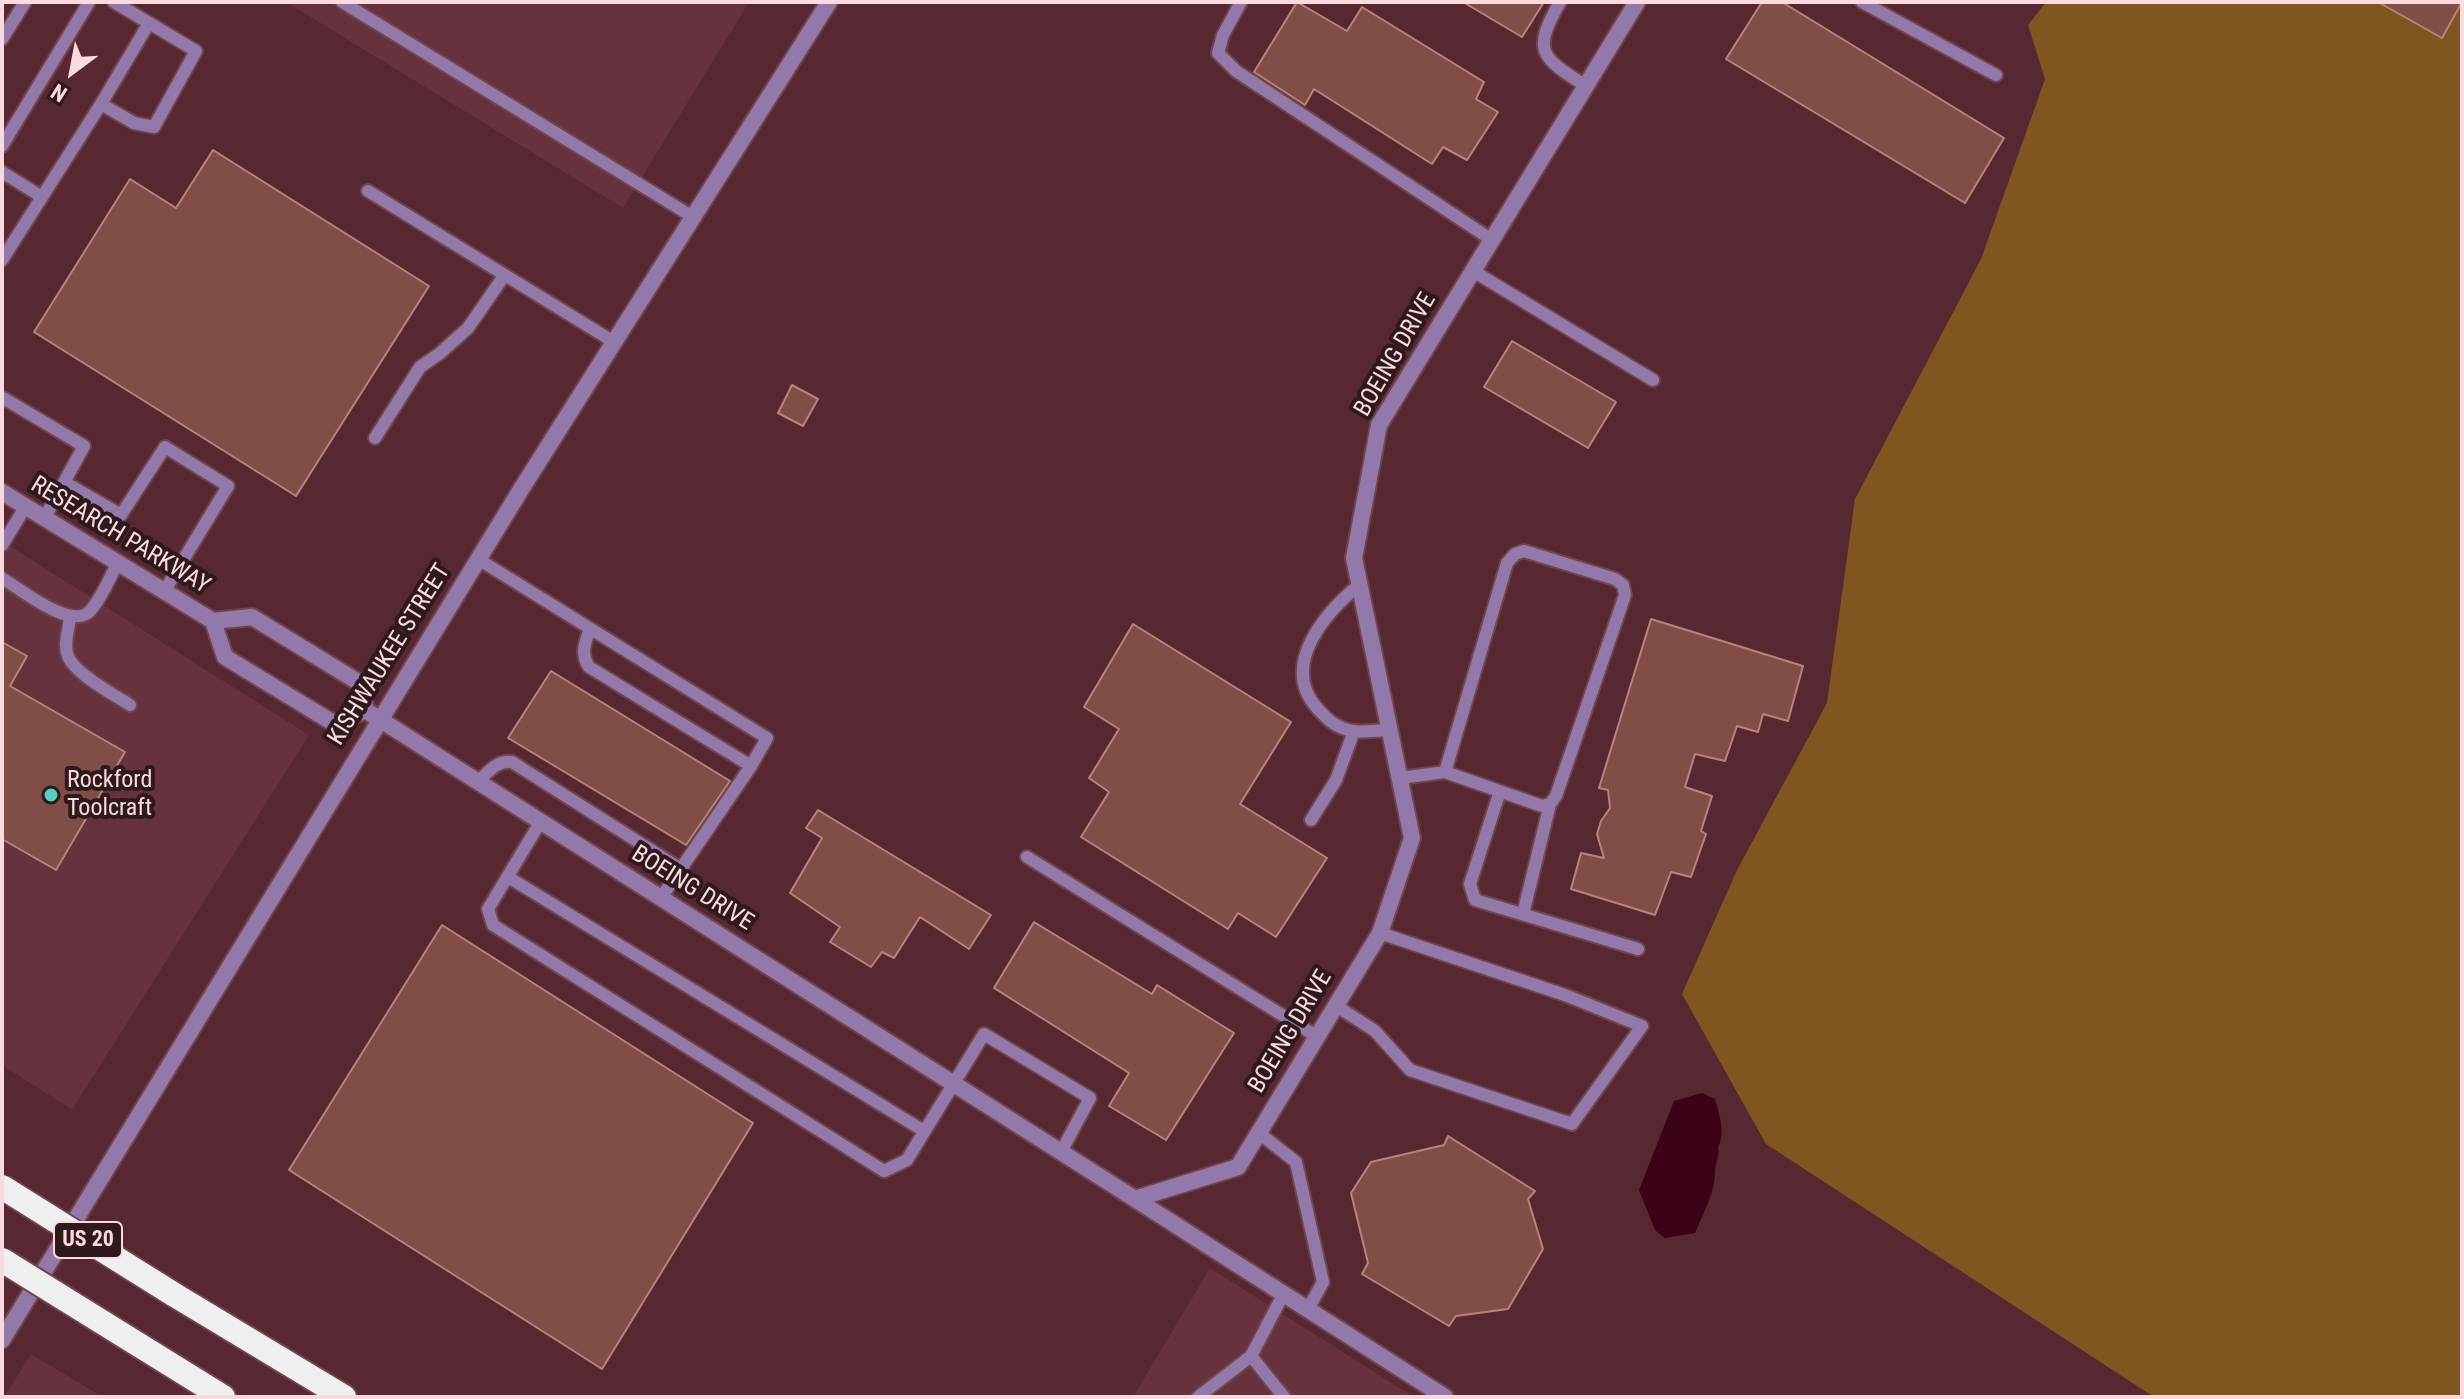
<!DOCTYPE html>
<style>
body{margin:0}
#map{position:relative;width:2464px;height:1399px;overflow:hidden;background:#572732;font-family:"Roboto Condensed",sans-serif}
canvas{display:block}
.frame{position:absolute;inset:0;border:4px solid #fadadf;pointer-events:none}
.north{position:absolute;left:32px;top:32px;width:80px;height:80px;-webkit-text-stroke:6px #2e191d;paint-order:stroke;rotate:212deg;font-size:22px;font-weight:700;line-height:32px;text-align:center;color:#fadadf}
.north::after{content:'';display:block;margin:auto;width:28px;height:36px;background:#fadadf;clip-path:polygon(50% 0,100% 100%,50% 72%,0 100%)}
</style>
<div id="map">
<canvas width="2464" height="1399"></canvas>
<div class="frame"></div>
<div class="north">N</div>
</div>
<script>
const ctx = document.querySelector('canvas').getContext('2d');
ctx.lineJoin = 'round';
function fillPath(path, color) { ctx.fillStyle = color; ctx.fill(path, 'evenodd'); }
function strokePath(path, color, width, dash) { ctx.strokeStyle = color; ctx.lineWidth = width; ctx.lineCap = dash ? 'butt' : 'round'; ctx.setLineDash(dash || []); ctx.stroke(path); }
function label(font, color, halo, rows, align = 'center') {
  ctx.font = font + ' "Roboto Condensed",sans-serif'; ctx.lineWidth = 8; ctx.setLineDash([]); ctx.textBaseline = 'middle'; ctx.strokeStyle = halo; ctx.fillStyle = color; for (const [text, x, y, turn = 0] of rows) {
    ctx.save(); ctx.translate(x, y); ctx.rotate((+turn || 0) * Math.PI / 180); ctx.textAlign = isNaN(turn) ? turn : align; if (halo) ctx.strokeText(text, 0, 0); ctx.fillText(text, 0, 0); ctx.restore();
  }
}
fillPath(new Path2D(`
 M 286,2 L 749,2 L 623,208 Z
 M 2,541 L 309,735 L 72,1110 L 2,1065 Z
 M 1210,1268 L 1414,1397 L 1133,1397 Z
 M 31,1354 L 103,1397 L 4,1397 Z`), '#67313e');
fillPath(new Path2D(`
 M 2046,2 L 2462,2 L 2462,1397 L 2154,1397 L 1766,1144 L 1682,994 L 1737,870 L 1827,703 L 1855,499 L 1981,259 L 2045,79 L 2028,25 Z`), '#805520');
fillPath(new Path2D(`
 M 1702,1093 L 1715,1099 C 1719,1114 1726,1133 1718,1147 C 1720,1158 1715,1162 1715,1172 C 1715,1193 1703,1213 1695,1233 L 1665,1238 L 1655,1230 L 1639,1190 L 1674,1101 Z`), '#3c0215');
const building = new Path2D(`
 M 1297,2 L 1347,31 L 1362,7 L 1484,82 L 1476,99 L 1498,112 L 1467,160 L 1443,147 L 1432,164 L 1314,89 L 1305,105 L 1254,72 Z
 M 1463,2 L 1544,2 L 1522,37 Z
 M 1762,2 L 1782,2 L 2004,138 L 1965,203 L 1726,59 Z
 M 2378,2 L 2462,2 L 2442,38 Z
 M 213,150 L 429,286 L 296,496 L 34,332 L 130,179 L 176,208 Z
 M 1512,341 L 1616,402 L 1588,448 L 1484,387 Z
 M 792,385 L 818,399 L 803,426 L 778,413 Z
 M 1651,619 L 1803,666 L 1788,721 L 1763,714 L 1758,732 L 1737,726 L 1725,761 L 1695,754 L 1685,787 L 1712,796 L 1701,831 L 1706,834 L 1691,877 L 1671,872 L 1655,915 L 1571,889 L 1581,853 L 1604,858 L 1597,834 L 1601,821 L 1610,808 L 1608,790 L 1599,788 Z
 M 1133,624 L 1291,722 L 1240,804 L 1327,858 L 1276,937 L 1238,913 L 1228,929 L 1081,837 L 1109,792 L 1089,778 L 1119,729 L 1084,707 Z
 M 2,642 L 27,656 L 10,686 L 125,752 L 56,870 L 2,839 Z
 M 551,671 L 730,781 L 686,845 L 508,738 Z
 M 818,810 L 991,915 L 969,949 L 920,917 L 894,958 L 882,952 L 871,967 L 830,942 L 840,927 L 790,893 L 822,838 L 806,828 Z
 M 1034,922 L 1152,994 L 1157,985 L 1234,1033 L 1166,1140 L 1109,1106 L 1129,1073 L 994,988 Z
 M 442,925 L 753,1123 L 602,1369 L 289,1170 Z
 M 1448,1136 L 1535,1191 L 1528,1199 L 1543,1249 L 1508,1309 L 1456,1316 L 1449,1326 L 1362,1274 L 1368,1263 L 1351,1193 L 1371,1162 L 1444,1145 Z`);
fillPath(building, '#814d47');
strokePath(building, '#ba827a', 2);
const service = new Path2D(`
 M 342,2 L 693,217
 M 1241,2 L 1223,35 L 1218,53 L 1236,71 L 1492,240
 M 1560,2 C 1532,51 1540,57 1586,86
 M 1862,2 L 1996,75
 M 2,39 L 25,2
 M 101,104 L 149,23
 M 2,146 L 89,2
 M 2,172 L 42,197
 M 368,191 L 614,342
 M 2,260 L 101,104 L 134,123 L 154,127 L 196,51 L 114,2
 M 1473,271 L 1653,380
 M 2,400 L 3,398 L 84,446 L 45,517
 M 375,438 L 420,367 L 439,354 L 468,328 L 504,276
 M 64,482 L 121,515 L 165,447 L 228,486 L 165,590
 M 2,545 L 26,506
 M 478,559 L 767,738 L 751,766 L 661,898
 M 2,578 C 20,589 72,631 90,611 C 102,598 110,577 118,562
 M 1360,584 C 1326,612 1279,665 1317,708 C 1328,720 1336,728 1353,731 C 1364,733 1378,730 1390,730
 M 70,617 C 69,629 63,645 68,656 C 74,673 114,695 130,705
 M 590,629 C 585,643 580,653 589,667 L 751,766
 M 1400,778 L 1445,772 L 1542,806 L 1550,804 L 1556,796 L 1625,595 L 1623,585 L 1615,579 L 1524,551 L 1515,554 L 1507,563 L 1445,772
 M 478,782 C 488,772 497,760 512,762 L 681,869
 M 1500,791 L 1470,884 L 1475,900 L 1638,949
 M 1311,820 L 1336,780 L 1354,731
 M 541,821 L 488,909 L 493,925 L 884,1171 L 907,1160 L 984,1034 L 1090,1098 L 1061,1152
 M 1027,857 L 1316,1036
 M 508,877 L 924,1131
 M 1523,914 L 1550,804
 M 1335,1005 L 1375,1031 L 1410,1070 L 1572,1124 L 1642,1026 L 1565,995 L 1380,933
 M 1259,1133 L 1296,1162 L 1323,1282 L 1308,1309
 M 1251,1356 L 1284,1397
 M 1198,1397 L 1251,1356 L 1284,1293`);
const minor = new Path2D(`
 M 2,492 L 213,621 L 252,617 L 363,685 L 365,710
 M 213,621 L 225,657 L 335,724 L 365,710
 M 365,710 L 1135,1199 L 1238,1167 L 1380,933 L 1412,838 L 1354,558 L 1379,425 L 1637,2
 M 1135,1199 L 1445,1397`);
const tertiary = new Path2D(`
 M 2,1340 L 520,491 L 829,2`);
const motorway = new Path2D(`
 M 173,1294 L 344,1397
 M 139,1345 L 223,1397`);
strokePath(service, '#71444e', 16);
strokePath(minor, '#71444e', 20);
strokePath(tertiary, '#71444e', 20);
strokePath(motorway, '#71444e', 28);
strokePath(service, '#9279a9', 12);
strokePath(minor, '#9279a9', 16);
strokePath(tertiary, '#9279a9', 16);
strokePath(motorway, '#efefef', 24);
const motorwayBridge = new Path2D(`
 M 2,1187 L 173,1294
 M 2,1260 L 139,1345`);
strokePath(motorwayBridge, '#71444e', 28, []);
strokePath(motorwayBridge, '#efefef', 24);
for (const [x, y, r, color] of [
 [51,795,8,"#56cec4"]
]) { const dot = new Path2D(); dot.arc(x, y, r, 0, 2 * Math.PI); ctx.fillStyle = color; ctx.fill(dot); strokePath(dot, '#2e191d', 3); }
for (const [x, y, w] of [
 [88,1240,68]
]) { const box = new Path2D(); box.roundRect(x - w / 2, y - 18, w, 36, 6); ctx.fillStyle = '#2e191d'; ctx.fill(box); strokePath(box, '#fadadf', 2); }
label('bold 22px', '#fadadf', null, [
 ["US 20",88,1240]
]);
label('24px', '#fadadf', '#2e191d', [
 ["BOEING DRIVE",1396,355,-60],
 ["RESEARCH PARKWAY",120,536,31],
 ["KISHWAUKEE STREET",390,655,-58],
 ["BOEING DRIVE",692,889,32],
 ["BOEING DRIVE",1291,1032,-59]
]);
label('24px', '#fadadf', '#2e191d', [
 ["Rockford",67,781],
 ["Toolcraft",67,809]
], 'left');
</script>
